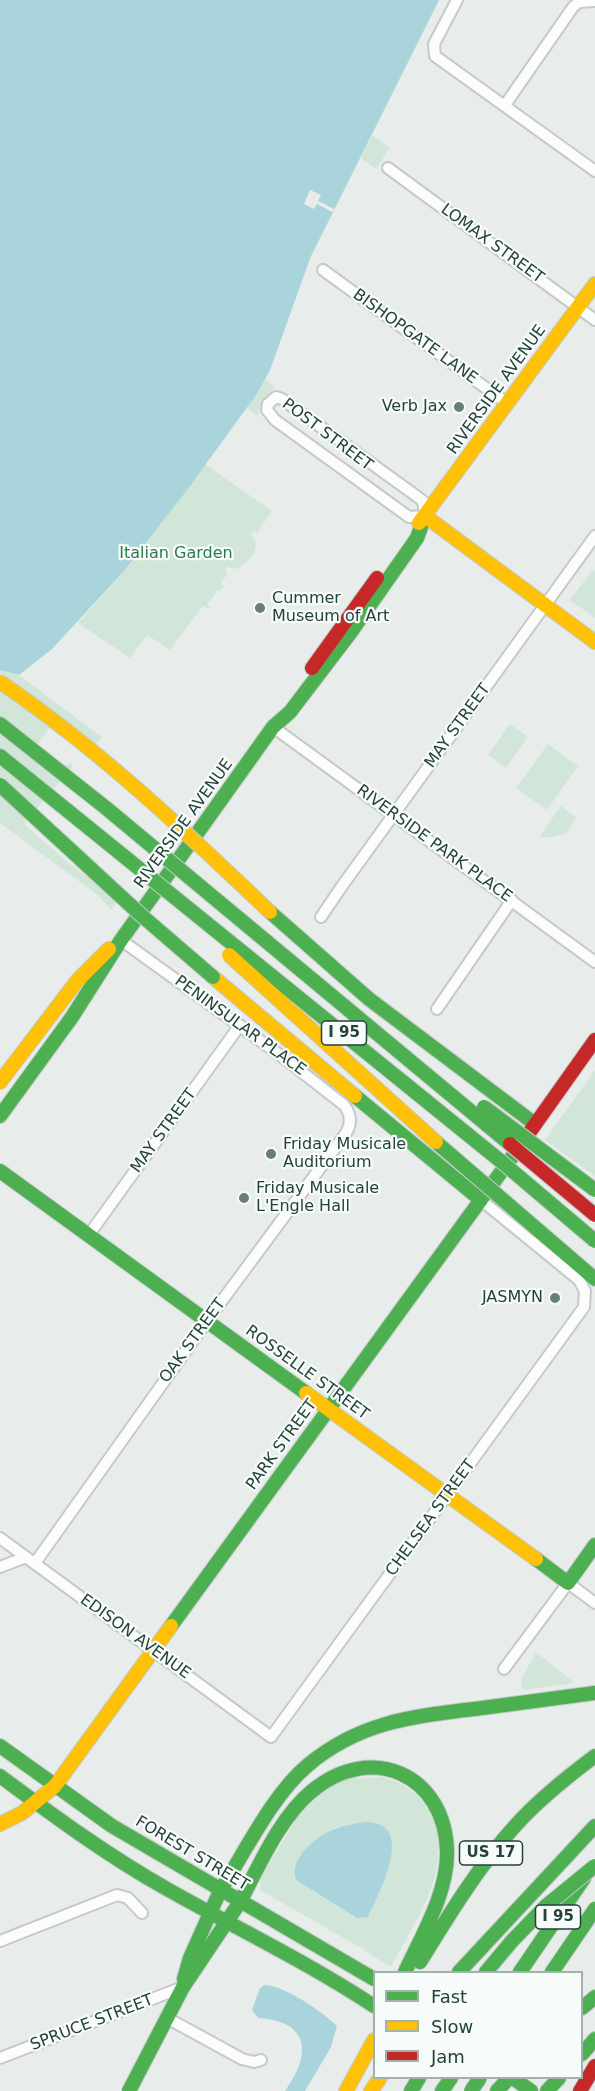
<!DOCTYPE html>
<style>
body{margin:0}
#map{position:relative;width:595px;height:2091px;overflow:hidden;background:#e8edeb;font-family:"DejaVu Sans",sans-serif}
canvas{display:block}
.legend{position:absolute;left:373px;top:1971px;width:210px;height:108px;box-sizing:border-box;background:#f7fbf9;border:2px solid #a3b1ad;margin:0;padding:8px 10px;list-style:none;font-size:18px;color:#24423a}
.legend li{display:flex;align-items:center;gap:12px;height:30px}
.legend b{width:30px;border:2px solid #a3b1ad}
</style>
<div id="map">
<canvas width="595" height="2091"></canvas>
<ul class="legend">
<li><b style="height:8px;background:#4caf50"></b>Fast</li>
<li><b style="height:8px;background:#ffc107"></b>Slow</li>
<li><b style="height:8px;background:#c62828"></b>Jam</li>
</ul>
</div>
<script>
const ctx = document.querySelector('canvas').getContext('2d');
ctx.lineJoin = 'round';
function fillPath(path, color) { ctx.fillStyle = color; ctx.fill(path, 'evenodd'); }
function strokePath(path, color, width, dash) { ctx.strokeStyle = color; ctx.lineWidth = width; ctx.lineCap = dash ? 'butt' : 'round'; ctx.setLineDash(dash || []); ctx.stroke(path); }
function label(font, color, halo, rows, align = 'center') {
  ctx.font = font + ' "DejaVu Sans",sans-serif'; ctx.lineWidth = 4.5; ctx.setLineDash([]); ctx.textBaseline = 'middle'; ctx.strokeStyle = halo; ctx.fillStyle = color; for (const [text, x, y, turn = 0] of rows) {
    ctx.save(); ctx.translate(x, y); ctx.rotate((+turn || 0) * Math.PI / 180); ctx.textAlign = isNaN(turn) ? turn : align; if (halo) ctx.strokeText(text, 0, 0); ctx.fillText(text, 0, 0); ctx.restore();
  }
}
fillPath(new Path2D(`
 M 372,135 L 390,148 L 376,169 L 361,158 Z
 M 265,379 L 275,387 L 257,416 L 247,408 Z
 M 205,464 L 272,511 L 257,533 L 254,530 L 251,534 C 263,547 250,561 238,569 L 227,567 L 225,570 L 228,573 L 221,583 L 224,586 L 220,591 L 218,590 L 207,605 L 210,608 L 209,609 L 203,606 L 170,650 L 147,635 L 130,658 L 78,623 L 124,571 Z
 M 593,569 L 595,571 L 595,618 L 570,600 Z
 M 0,670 L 19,675 L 102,737 L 88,753 L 50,728 L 33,750 L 67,765 L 70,763 L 73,766 L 24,824 L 71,865 L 119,899 L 111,910 L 99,896 L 0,823 Z
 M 510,724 L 528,737 L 506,768 L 488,755 Z
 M 548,744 L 578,766 L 547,810 L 516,788 Z
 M 561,806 L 576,818 L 566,834 L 552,837 L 539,837 Z
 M 595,1070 L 595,1176 L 545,1140 Z
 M 536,1652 L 575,1683 L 523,1690 L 521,1680 Z
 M 381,1777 C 401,1781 418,1792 428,1810 C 458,1864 416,1920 391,1967 L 364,1950 L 363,1947 L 361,1948 L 260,1890 L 261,1878 L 298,1816 L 336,1779 ZM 351,1824 L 389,1833 C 399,1866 373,1892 357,1918 L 296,1880 L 318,1838 L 336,1828 Z`), '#d1e6d8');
fillPath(new Path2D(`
 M 0,0 L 439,0 L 311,256 L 270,370 L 256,395 L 187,490 L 124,571 L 52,649 L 19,675 L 0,670 Z
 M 367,1822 C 373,1823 380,1823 385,1828 C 405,1846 377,1897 368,1917 L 357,1918 L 296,1880 C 288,1859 317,1835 335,1829 C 346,1825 356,1823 367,1822 Z
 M 264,1985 C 284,1985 323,2012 337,2026 L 331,2047 L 305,2091 L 285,2091 C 312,2054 310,2021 258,2018 L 252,2010 L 260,1988 Z`), '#a9d4db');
fillPath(new Path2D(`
 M 310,190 L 321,195 L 318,201 L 334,209 L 332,212 L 317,204 L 314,209 L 304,204 Z`), '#e8edeb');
const street = new Path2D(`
 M 457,0 L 434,44 L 435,56 L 595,171
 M 505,105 L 573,7 L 579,2 L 595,1
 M 388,168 L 595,320
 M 323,270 L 508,404
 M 276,397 L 282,399 L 415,495 L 423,501 L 425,516 L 409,517 L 275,420 L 267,410 L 268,404 Z
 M 273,727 L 595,962
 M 321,917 L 342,886 L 595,536
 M 437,1009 L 512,900
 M 88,1236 L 240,1025
 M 0,1538 L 271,1737 L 584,1307 L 585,1291 L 579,1280 L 481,1200
 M 35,1563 L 207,1321 L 346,1133 C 352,1123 351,1114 344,1105 L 280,1055 L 121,940
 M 0,1567 L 26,1557
 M 504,1669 L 568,1583 L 595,1603
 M 0,1941 L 117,1895 L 128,1898 L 142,1913
 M 167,2018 L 242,2059 L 254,2062 L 261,2060
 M 0,2058 L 183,1987`);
const fast = new Path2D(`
 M 0,724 L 106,808
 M 0,756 L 89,828
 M 270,912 L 369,999 L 535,1124
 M 355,1096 L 481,1200
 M 0,1116 L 72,1017 L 121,940 L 273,727 L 290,712 L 351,632 L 417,538 L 425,516
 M 0,1171 L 306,1393
 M 538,1230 L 595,1279
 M 536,1559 L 568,1583 L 595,1545
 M 171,1626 L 512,1157
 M 0,1746 L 112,1826 L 374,1979
 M 0,1776 C 54,1816 108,1856 167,1889 C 236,1928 307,1962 374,2006
 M 220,1891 C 245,1852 273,1794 308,1765 C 362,1720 417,1716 482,1708 C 520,1703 557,1698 595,1693
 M 240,1902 C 259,1866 280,1817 312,1791 C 371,1742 445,1774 447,1851 C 448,1893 422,1935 405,1972
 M 420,1962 C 449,1915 478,1867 515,1826 C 539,1799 567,1777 595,1756
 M 459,1972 L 595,1826
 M 486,1972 L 512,1941 L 546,1906
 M 520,1972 L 584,1878
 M 552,1972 L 595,1909
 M 184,1979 L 190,1958 L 220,1891
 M 582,2008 L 595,1997
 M 582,2054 L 595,2039
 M 513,2078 L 531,2091
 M 129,2091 L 183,1987 L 240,1902
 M 411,2091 L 419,2078
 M 442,2091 L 451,2078
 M 497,2091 L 509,2078
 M 547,2091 L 559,2078`);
const slow = new Path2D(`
 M 425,516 L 595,642
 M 419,523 L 595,284
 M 213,977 L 355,1096
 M 0,1082 L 77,981 L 109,949
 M 306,1393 L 536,1559
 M 0,1824 L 22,1813 L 55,1786 L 171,1626
 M 346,2091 L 374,2040
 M 371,2091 L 380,2078`);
const jam = new Path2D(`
 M 312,668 L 377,578
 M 529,1133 L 595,1040
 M 580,2091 L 595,2066`);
strokePath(street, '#c5cac8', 14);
strokePath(fast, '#c3cbc8', 16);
strokePath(slow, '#c3cbc8', 16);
strokePath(jam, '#c3cbc8', 16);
strokePath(street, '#fcfcfc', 10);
strokePath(fast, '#4caf50', 14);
strokePath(slow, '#ffc107', 14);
strokePath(jam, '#c62828', 14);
const fastBridge = new Path2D(`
 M 0,785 L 141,915 L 213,977
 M 106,808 L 510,1144
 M 89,828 L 503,1163 L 595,1241
 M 484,1107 L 595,1190
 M 436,1142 L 538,1230
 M 546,1906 L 595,1866
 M 471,2091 L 480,2078`);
const slowBridge = new Path2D(`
 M 0,682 C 99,749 184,830 270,912
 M 229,955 L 436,1142`);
const jamBridge = new Path2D(`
 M 510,1144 L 595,1215`);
strokePath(fastBridge, '#c3ccc9', 16, []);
strokePath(slowBridge, '#c3ccc9', 16, []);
strokePath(jamBridge, '#c3ccc9', 16, []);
strokePath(fastBridge, '#4caf50', 14);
strokePath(slowBridge, '#ffc107', 14);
strokePath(jamBridge, '#c62828', 14);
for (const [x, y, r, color] of [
 [459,407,6,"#697e78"],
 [260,608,6,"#697e78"],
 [271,1154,6,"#697e78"],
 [244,1198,6,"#697e78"],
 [555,1298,6,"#697e78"]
]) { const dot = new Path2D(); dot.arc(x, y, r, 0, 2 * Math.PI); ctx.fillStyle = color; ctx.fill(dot); strokePath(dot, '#f7fbf9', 2); }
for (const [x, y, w] of [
 [344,1033,45],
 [491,1853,63],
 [558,1917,45]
]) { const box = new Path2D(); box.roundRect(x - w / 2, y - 12, w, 24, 4.5); ctx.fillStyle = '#f7fbf9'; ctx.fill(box); strokePath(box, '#24423a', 1.5); }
label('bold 15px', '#24423a', null, [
 ["I 95",344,1033],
 ["US 17",491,1853],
 ["I 95",558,1917]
]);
label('16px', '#24423a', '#f7fbf9', [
 ["LOMAX STREET",492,244,36],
 ["BISHOPGATE LANE",415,337,36],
 ["RIVERSIDE AVENUE",497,390,-54],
 ["POST STREET",327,435,37],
 ["MAY STREET",458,726,-54],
 ["RIVERSIDE AVENUE",184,824,-54],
 ["RIVERSIDE PARK PLACE",434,844,36],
 ["PENINSULAR PLACE",240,1026,36],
 ["MAY STREET",164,1131,-54],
 ["OAK STREET",193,1341,-54],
 ["ROSSELLE STREET",307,1373,36],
 ["PARK STREET",282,1445,-54],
 ["CHELSEA STREET",431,1518,-54],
 ["EDISON AVENUE",135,1637,36],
 ["FOREST STREET",192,1854,31],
 ["SPRUCE STREET",92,2023,-21]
]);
label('16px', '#24423a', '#f7fbf9', [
 ["Verb Jax",447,407,"right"],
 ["Cummer",272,599],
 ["Museum of Art",272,617],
 ["Friday Musicale",283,1145],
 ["Auditorium",283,1163],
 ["Friday Musicale",256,1189],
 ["L'Engle Hall",256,1207],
 ["JASMYN",543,1298,"right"]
], 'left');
label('16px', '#2d7a4b', '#f7fbf9', [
 ["Italian Garden",176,554]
]);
</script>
